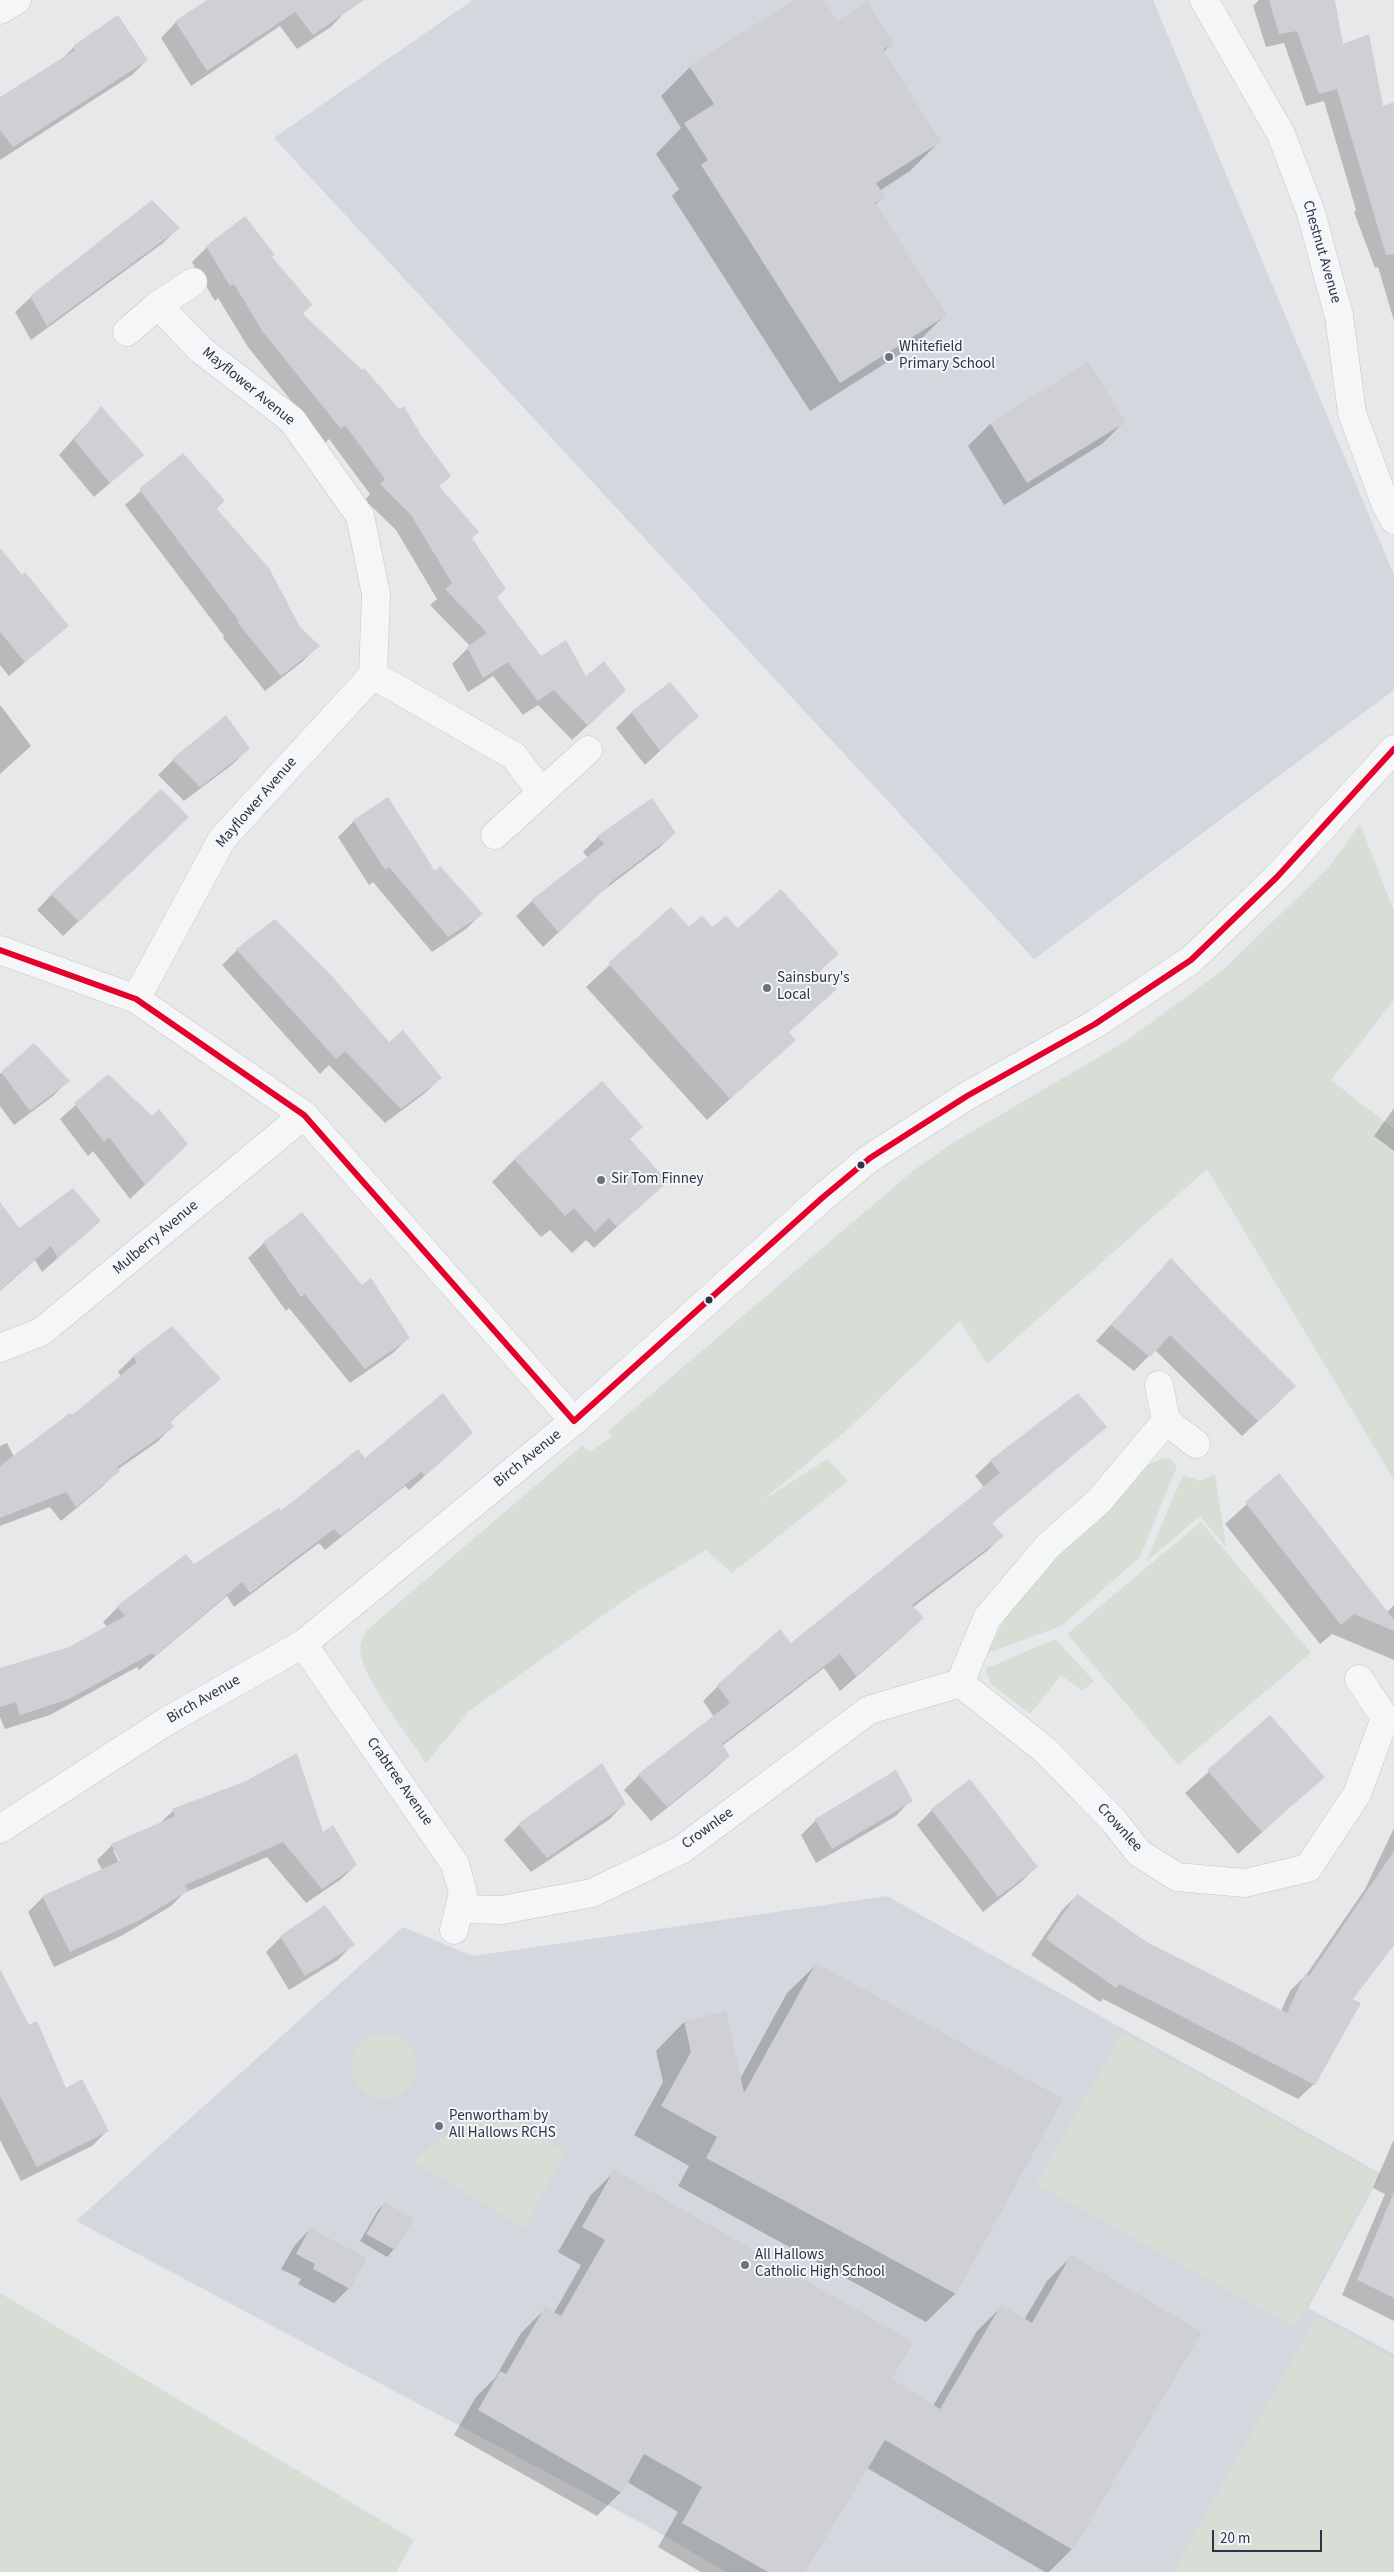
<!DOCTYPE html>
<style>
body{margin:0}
#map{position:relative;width:1394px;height:2572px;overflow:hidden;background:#e6e8ea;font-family:"Source Sans 3",sans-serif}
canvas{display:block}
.scale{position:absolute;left:1212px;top:2530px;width:110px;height:22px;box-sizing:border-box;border:2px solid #2b3445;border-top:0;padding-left:6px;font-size:15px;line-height:18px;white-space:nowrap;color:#2b3445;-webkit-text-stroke:4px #f4f6f9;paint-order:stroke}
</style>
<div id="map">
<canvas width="1394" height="2572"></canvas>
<div class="scale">20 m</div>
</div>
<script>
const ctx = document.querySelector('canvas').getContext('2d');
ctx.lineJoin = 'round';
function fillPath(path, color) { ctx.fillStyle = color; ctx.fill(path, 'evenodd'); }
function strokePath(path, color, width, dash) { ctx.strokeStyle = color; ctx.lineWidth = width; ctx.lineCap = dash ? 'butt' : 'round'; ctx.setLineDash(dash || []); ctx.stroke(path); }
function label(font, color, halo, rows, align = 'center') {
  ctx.font = font + ' "Source Sans 3",sans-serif'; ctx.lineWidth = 4; ctx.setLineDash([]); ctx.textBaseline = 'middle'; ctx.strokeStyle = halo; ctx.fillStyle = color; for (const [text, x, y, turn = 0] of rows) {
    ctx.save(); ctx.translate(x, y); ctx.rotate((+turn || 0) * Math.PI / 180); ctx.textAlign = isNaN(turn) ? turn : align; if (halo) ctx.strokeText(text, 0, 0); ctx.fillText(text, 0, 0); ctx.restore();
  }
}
fillPath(new Path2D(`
 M 473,0 L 1153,0 L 1394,575 L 1394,690 L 1034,959 L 274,138 Z
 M 887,1896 L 1381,2174 L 1308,2308 L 1394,2354 L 1394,2572 L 726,2572 L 649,2527 L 76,2221 L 403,1927 L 473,1956 Z`), '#d4d7dd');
fillPath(new Path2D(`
 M 1360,824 L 1394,911 L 1394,1000 L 1331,1080 L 1394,1129 L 1394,1480 L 1207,1169 L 987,1364 L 960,1321 L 848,1429 L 762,1501 L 827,1459 L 848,1481 L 732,1573 L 706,1550 L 633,1594 L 469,1711 L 426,1763 C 410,1738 366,1682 361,1656 C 359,1646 362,1639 367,1630 L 583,1445 L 590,1452 L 612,1437 L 608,1431 L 914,1170 L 956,1141 L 1126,1041 L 1224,969 L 1329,867 Z
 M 1164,1458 L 1170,1459 L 1177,1466 L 1140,1557 L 1061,1626 L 988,1653 L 1013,1601 L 1143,1467 Z
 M 1215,1474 L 1226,1547 L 1200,1516 L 1146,1562 L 1182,1477 L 1186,1476 L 1200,1481 Z
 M 1201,1522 L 1311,1653 L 1178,1765 L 1067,1634 Z
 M 1055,1639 L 1094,1681 L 1082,1691 L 1061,1675 L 1030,1714 L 992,1685 L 985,1669 Z
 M 1122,2032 L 1379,2175 L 1294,2327 L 1036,2184 Z
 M351 2066a33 33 0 1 1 66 0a33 33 0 1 1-66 0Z
 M 492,2111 L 501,2113 L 566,2152 L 524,2228 L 413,2161 L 464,2120 Z
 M 0,2293 L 414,2540 L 396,2572 L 0,2572 Z
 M 1317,2316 L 1394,2359 L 1394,2572 L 1173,2572 Z`), '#d6ded6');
fillPath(new Path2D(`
 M 209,0 L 337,0 L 346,11 L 331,27 L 297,49 L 280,26 L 191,86 L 161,38 L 176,22 Z
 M 796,0 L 822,0 L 837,23 L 892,43 L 883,52 L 940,141 L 910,171 L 879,191 L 883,197 L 875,205 L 945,315 L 916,344 L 810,411 L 672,196 L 679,189 L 656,154 L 681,128 L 661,96 L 690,67 Z
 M 1259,0 L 1334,0 L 1342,45 L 1382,107 L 1394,108 L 1394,321 L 1378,267 L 1375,268 L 1354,212 L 1356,210 L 1324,101 L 1306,106 L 1284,43 L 1266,47 L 1253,6 Z
 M 74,47 L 147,60 L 132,75 L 0,160 L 0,99 L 61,60 Z
 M 178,228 L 163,243 L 31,340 L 15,312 L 31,297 L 89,253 Z
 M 207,247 L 271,258 L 311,305 L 302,314 L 419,436 L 450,476 L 438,487 L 471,539 L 496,598 L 541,657 L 586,678 L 610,705 L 572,740 L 538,705 L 523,715 L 493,676 L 468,692 L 452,664 L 470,646 L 430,605 L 437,599 L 396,530 L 365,500 L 370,494 L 329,439 L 325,443 L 248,347 L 218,298 L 215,301 L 192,262 Z
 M 1087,364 L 1124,422 L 1102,444 L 1004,505 L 968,446 L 990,424 Z
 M 101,408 L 142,455 L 94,497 L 59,455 Z
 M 183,454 L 224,501 L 216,509 L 299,628 L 318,646 L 303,661 L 265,691 L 223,638 L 224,636 L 125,505 Z
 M 0,550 L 67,626 L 9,676 L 0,665 Z
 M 670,684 L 697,716 L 645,765 L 616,728 L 631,713 Z
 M 1,706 L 31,746 L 0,774 L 0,706 Z
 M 248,749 L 233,764 L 184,801 L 158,775 L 173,760 Z
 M 387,799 L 435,873 L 481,914 L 466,929 L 432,952 L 373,882 L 369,885 L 338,837 L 354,821 Z
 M 172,832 L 63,936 L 37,910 L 52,894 Z
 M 674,833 L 659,848 L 599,894 L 543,947 L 516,916 L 532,901 L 588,858 L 583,852 L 598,837 Z
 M 671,908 L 689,928 L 738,930 L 837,954 L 819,972 L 835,989 L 788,1033 L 794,1040 L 707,1120 L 586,987 Z
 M 237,950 L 389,1043 L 440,1078 L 425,1093 L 385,1123 L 329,1065 L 320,1074 L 222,965 Z
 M 34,1044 L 68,1081 L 53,1096 L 14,1125 L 0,1106 L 0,1074 Z
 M 108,1076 L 172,1159 L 130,1199 L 93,1151 L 88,1156 L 60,1119 Z
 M 1394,1108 L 1394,1151 L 1374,1136 Z
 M 629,1140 L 666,1182 L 594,1248 L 586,1240 L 572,1253 L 550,1230 L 541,1237 L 492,1182 L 515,1159 Z
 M 100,1221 L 42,1272 L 35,1260 L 0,1291 L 0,1227 L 19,1229 Z
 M 264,1243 L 362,1286 L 408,1338 L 393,1353 L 350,1383 L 289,1308 L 286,1311 L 248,1258 Z
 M 1171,1259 L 1280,1401 L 1242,1436 L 1155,1350 L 1134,1371 L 1096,1341 Z
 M 172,1328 L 219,1379 L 169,1423 L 172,1427 L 157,1442 L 117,1470 L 103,1486 L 61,1521 L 50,1507 L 0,1526 L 0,1446 L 7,1443 L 14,1457 L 72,1417 L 121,1376 L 118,1372 L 133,1357 Z
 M 1078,1395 L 1105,1427 L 991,1524 L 1002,1536 L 987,1551 L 912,1608 L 922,1618 L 907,1633 L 840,1691 L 824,1668 L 722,1746 L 729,1756 L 713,1771 L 651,1821 L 624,1790 L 639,1775 L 714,1717 L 703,1701 L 718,1686 L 791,1644 L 984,1487 L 975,1476 L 991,1461 Z
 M 456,1448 L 409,1490 L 405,1486 L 325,1550 L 319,1543 L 234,1607 L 227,1596 L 139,1670 L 137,1667 L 50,1715 L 5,1729 L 0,1717 L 0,1669 L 70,1648 L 107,1627 L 103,1622 L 118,1607 L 194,1565 L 365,1460 Z
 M 1279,1475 L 1386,1613 L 1394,1605 L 1394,1660 L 1332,1634 L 1320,1644 L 1225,1524 Z
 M 1270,1717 L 1323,1777 L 1238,1854 L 1185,1793 Z
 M 602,1765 L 625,1803 L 610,1819 L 531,1872 L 504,1840 L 519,1825 Z
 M 911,1800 L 896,1816 L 816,1863 L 801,1835 L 816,1820 Z
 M 932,1810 L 1036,1867 L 1021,1882 L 983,1912 L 917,1825 Z
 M 173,1811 L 323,1834 L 356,1865 L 340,1880 L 306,1903 L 267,1857 L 184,1893 L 171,1906 L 123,1935 L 54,1967 L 28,1912 L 43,1897 L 102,1870 L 97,1860 L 112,1845 L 158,1825 ZM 113,1850 L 116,1850 L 124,1866 L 121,1867 Z
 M 1394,1828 L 1394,1943 L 1351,1999 L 1360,2004 L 1314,2084 L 1298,2099 L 1103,1999 L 1100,2002 L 1031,1955 L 1062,1910 L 1077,1895 L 1147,1943 L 1281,2011 L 1290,1991 L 1306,1975 L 1365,1889 Z
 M 281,1937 L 353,1944 L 338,1960 L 289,1990 L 266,1952 Z
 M 816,1965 L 1062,2099 L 955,2294 L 926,2322 L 678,2186 L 689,2166 L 634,2135 L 663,2082 L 656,2051 L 684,2022 L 740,2079 L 787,1993 Z
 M 0,1972 L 29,2027 L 65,2089 L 107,2131 L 92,2146 L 21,2181 L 0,2140 Z
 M 1394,2139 L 1394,2321 L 1342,2295 L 1385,2194 L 1373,2188 Z
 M 615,2171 L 890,2379 L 933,2406 L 977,2331 L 1001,2307 L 1024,2320 L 1047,2281 L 1071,2257 L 1072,2549 L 1049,2572 L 1045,2572 L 867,2468 L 804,2572 L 701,2572 L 658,2547 L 678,2512 L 627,2482 L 621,2492 L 597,2516 L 454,2435 L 476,2397 L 495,2378 L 521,2333 L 546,2308 L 554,2313 L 581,2265 L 558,2252 L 590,2196 Z
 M 385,2203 L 394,2249 L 387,2257 L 360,2241 L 378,2210 Z
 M 310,2229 L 349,2288 L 334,2303 L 298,2284 L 301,2279 L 281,2269 L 295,2245 Z`), '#0003');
fillPath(new Path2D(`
 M 207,0 L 364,0 L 313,35 L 295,12 L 207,71 L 175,21 Z
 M 794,0 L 824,0 L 837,21 L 867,2 L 893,43 L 883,50 L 941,142 L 876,183 L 885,197 L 875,203 L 947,315 L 840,383 L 701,165 L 708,160 L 684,123 L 714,104 L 689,66 Z
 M 1269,0 L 1335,0 L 1343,44 L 1369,34 L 1383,106 L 1394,102 L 1394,254 L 1386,255 L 1337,89 L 1319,94 L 1297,31 L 1279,34 Z
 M 118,15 L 148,60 L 13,147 L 0,130 L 0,97 L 75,50 L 73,46 Z
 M 152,200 L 180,228 L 47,326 L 30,296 Z
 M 245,216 L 275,255 L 272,257 L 313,305 L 302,313 L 362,370 L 364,368 L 399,409 L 404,406 L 421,435 L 451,476 L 439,486 L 479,532 L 472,538 L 506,589 L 497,597 L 541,656 L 566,640 L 586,676 L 604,661 L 626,690 L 588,726 L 554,690 L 538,701 L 508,662 L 483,678 L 467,647 L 487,633 L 445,589 L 452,583 L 411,515 L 380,484 L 385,479 L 345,425 L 341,429 L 263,332 L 234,284 L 230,286 L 206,246 Z
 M 1088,362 L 1126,422 L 1027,483 L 990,423 Z
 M 101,406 L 144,455 L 110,483 L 74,440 Z
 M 183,453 L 225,501 L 216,508 L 269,568 L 300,627 L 320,646 L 281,676 L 237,622 L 239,621 L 139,489 Z
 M 0,548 L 22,575 L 25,572 L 69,626 L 25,662 L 0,632 Z
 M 670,682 L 699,716 L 660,751 L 631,712 Z
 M 226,715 L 250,749 L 200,787 L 172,759 Z
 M 161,789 L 189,817 L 79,922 L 51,894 Z
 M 388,797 L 435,871 L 440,866 L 483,914 L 448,937 L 389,867 L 385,870 L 353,820 Z
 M 652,798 L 676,833 L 615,879 L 559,933 L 531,900 L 604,844 L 597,836 Z
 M 781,889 L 839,954 L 820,970 L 837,989 L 789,1032 L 796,1040 L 730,1099 L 608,963 L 671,907 L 689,927 L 702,916 L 713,927 L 726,916 L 738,928 Z
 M 275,919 L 330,974 L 389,1042 L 403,1030 L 442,1078 L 401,1109 L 345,1051 L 336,1059 L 236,949 Z
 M 34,1043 L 70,1081 L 30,1111 L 1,1072 Z
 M 108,1074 L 152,1116 L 159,1109 L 188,1144 L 145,1185 L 109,1137 L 104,1142 L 74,1103 Z
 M 602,1081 L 643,1127 L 630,1139 L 668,1182 L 617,1227 L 609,1218 L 595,1232 L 574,1208 L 565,1216 L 514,1159 Z
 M 73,1188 L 101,1221 L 58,1258 L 51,1246 L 0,1290 L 0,1202 L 19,1228 Z
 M 302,1212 L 362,1285 L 371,1278 L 410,1338 L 365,1369 L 305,1294 L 301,1297 L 263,1242 Z
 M 1171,1258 L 1218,1308 L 1296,1386 L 1258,1421 L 1170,1335 L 1150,1357 L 1111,1325 Z
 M 172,1326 L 221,1379 L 170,1421 L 174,1427 L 117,1467 L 120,1471 L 76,1507 L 66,1492 L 0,1518 L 0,1466 L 70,1413 L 72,1415 L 137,1362 L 133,1356 Z
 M 443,1393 L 473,1433 L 425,1476 L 421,1472 L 341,1536 L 334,1529 L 250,1593 L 242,1582 L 155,1656 L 152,1653 L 69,1699 L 20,1715 L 16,1702 L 0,1707 L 0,1668 L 69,1647 L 125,1616 L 117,1606 L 186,1554 L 194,1564 L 279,1508 L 281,1511 L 358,1449 L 365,1458 Z
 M 1078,1393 L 1107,1427 L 992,1523 L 1004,1536 L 912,1605 L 924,1618 L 856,1676 L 840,1654 L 722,1744 L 730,1756 L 667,1807 L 638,1774 L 730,1703 L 717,1685 L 780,1629 L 791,1643 L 906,1550 L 1000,1473 L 990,1460 Z
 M 1279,1473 L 1394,1620 L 1394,1631 L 1354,1614 L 1341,1625 L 1245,1502 Z
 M 1270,1715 L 1325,1777 L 1262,1832 L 1207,1770 Z
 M 297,1753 L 323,1832 L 333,1825 L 357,1865 L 322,1889 L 283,1842 L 185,1885 L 188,1891 L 138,1921 L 70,1952 L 42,1896 L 120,1861 L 111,1844 L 175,1816 L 172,1809 L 246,1781 Z
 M 602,1763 L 626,1804 L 547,1858 L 518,1824 Z
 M 896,1770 L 913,1801 L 832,1849 L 815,1819 Z
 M 970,1779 L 1038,1867 L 998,1897 L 931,1809 Z
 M 1394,1851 L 1394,1945 L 1353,1999 L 1361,2003 L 1315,2085 L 1119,1984 L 1116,1988 L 1046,1939 L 1077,1894 L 1147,1942 L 1287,2013 L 1305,1974 L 1309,1976 Z
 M 325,1905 L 355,1945 L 305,1976 L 280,1936 Z
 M 816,1963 L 1063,2099 L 956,2294 L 706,2158 L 717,2137 L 661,2106 L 691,2052 L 684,2021 L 726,2011 L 744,2093 Z
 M 0,1969 L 29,2025 L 37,2021 L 66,2088 L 82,2079 L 109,2131 L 37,2167 L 0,2096 Z
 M 614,2170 L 913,2342 L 892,2379 L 940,2409 L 1001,2305 L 1032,2323 L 1071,2255 L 1202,2332 L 1073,2550 L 885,2440 L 805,2572 L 768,2572 L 682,2523 L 702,2487 L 644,2454 L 622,2493 L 478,2410 L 500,2371 L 506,2374 L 545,2307 L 561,2316 L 605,2240 L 582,2227 Z
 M 1394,2192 L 1394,2298 L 1357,2280 Z
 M 385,2202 L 414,2219 L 395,2250 L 366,2234 Z
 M 310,2228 L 367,2258 L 350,2289 L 313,2269 L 315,2264 L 296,2254 Z`), '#ced0d3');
const minor = new Path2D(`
 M 1204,0 L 1281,134 L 1311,213 L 1339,316 L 1352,413 L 1385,503 L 1394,520
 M 0,10 L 17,0
 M 127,332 L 158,305 L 193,282
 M 373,675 L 514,756 L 541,792
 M 495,835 L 588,750
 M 0,950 L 136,999 L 304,1115 L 574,1421
 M 136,999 L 222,839 L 373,675 L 376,594 L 360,516 L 292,420 L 201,350 L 158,305
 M 0,1348 L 41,1332 L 304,1115
 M 1159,1385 L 1166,1421
 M 303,1644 L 455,1864 L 463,1893 L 454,1930
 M 960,1683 L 987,1618 L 1048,1546 L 1099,1501 L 1166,1421 L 1196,1444
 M 0,1829 L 167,1721 L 303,1644 L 574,1421 L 822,1198 L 870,1158 L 967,1096 L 1095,1024 L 1191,960 L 1277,877 L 1394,749
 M 461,1909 L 502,1910 L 592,1893 L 681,1850 L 869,1710 L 960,1683 L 1045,1750 L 1114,1821 L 1139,1853 L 1177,1877 L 1245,1883 L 1308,1868 L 1357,1794 L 1385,1718 L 1359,1679`);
strokePath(minor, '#c4c6c8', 29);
strokePath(minor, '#f5f6f7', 28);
strokePath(new Path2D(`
 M 0,950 L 136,999 L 304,1115 L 574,1421
 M 574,1421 L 822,1198 L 870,1158 L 967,1096 L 1095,1024 L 1191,960 L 1277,877 L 1394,749`), '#e4002b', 6);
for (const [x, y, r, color] of [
 [889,357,5,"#6c737f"],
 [767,988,5,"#6c737f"],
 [861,1165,4.5,"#2b3445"],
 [601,1180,5,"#6c737f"],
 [709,1300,4.5,"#2b3445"],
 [439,2126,5,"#6c737f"],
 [745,2265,5,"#6c737f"]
]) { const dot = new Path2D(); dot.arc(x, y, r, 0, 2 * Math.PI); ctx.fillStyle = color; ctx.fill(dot); strokePath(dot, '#f4f6f9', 2); }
label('15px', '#2b3445', '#f4f6f9', [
 ["Chestnut Avenue",1321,252,74],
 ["Mayflower Avenue",248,387,39],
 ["Mayflower Avenue",257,803,-49],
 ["Mulberry Avenue",156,1238,-40],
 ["Birch Avenue",528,1459,-39],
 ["Birch Avenue",204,1700,-30],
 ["Crabtree Avenue",399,1782,55],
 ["Crownlee",1119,1828,48],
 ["Crownlee",708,1829,-36]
]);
label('15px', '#2b3445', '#f4f6f9', [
 ["Whitefield",899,348],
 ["Primary School",899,365],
 ["Sainsbury's",777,979],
 ["Local",777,996],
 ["Sir Tom Finney",611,1180],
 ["Penwortham by",449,2117],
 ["All Hallows RCHS",449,2134],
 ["All Hallows",755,2256],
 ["Catholic High School",755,2273]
], 'left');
</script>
